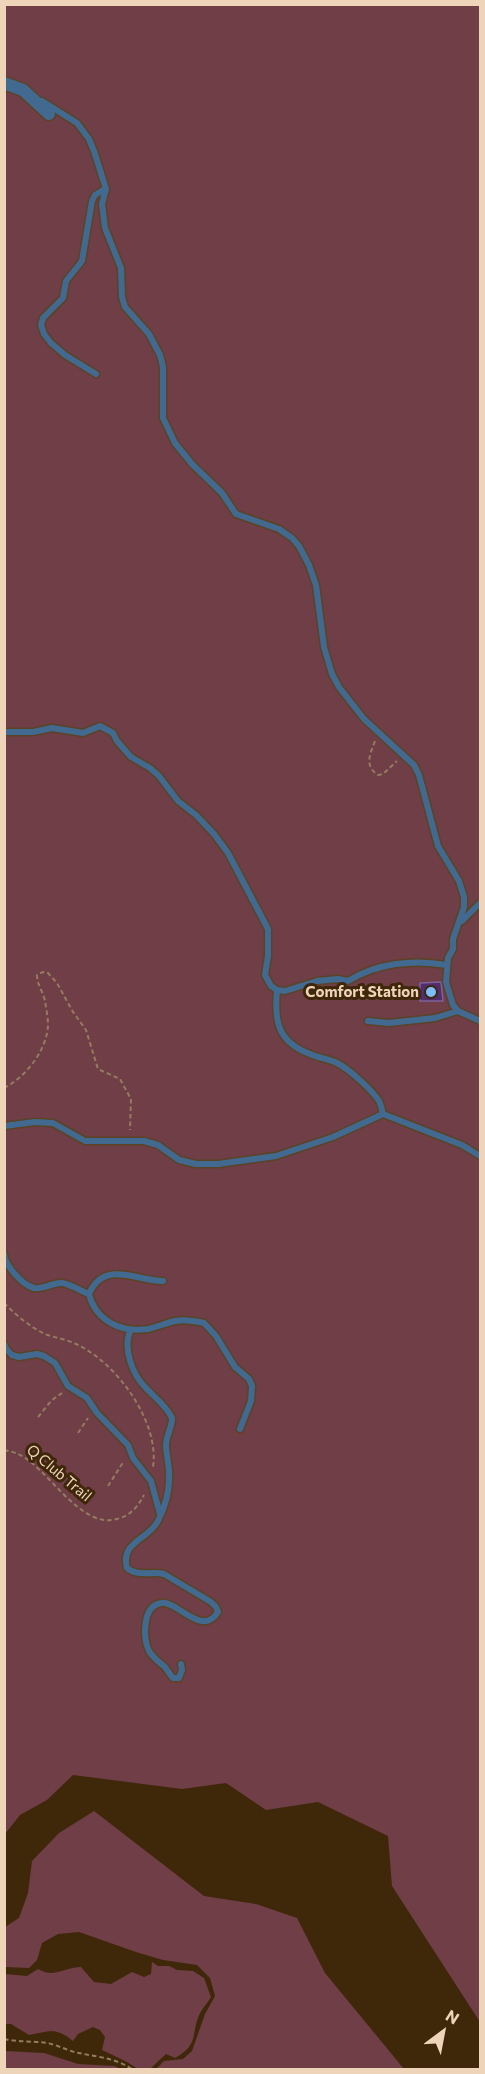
<!DOCTYPE html>
<style>
body{margin:0}
#map{position:relative;width:485px;height:2074px;overflow:hidden;background:#3f2709;font-family:Commissioner,sans-serif}
canvas{display:block}
.frame{position:absolute;inset:0;border:6px solid #eed5ba;pointer-events:none}
.north{position:absolute;left:413px;top:2002px;width:60px;height:60px;-webkit-text-stroke:4px #3f2709;paint-order:stroke;rotate:32deg;font-size:16px;font-weight:700;line-height:24px;text-align:center;color:#eed5ba}
.north::after{content:'';display:block;margin:auto;width:21px;height:27px;background:#eed5ba;clip-path:polygon(50% 0,100% 100%,50% 72%,0 100%)}
</style>
<div id="map">
<canvas width="485" height="2074"></canvas>
<div class="frame"></div>
<div class="north">N</div>
</div>
<script>
const ctx = document.querySelector('canvas').getContext('2d');
ctx.lineJoin = 'round';
function fillPath(path, color) { ctx.fillStyle = color; ctx.fill(path, 'evenodd'); }
function strokePath(path, color, width, dash) { ctx.strokeStyle = color; ctx.lineWidth = width; ctx.lineCap = dash ? 'butt' : 'round'; ctx.setLineDash(dash || []); ctx.stroke(path); }
function label(font, color, halo, rows, align = 'center') {
  ctx.font = font + ' Commissioner,sans-serif'; ctx.lineWidth = 6; ctx.setLineDash([]); ctx.textBaseline = 'middle'; ctx.strokeStyle = halo; ctx.fillStyle = color; for (const [text, x, y, turn = 0] of rows) {
    ctx.save(); ctx.translate(x, y); ctx.rotate((+turn || 0) * Math.PI / 180); ctx.textAlign = isNaN(turn) ? turn : align; if (halo) ctx.strokeText(text, 0, 0); ctx.fillText(text, 0, 0); ctx.restore();
  }
}
fillPath(new Path2D(`
 M 5,5 L 480,5 L 480,2022 L 392,1886 L 388,1836 L 318,1802 L 266,1810 L 226,1783 L 182,1789 L 73,1775 L 47,1800 L 20,1815 L 5,1834 Z
 M 94,1811 L 204,1896 L 256,1904 L 297,1918 L 325,1973 L 404,2069 L 156,2069 L 164,2061 L 183,2059 L 192,2051 L 205,2014 L 215,1996 L 210,1978 L 197,1965 L 163,1960 L 136,1952 L 79,1932 L 58,1934 L 42,1943 L 37,1960 L 29,1968 L 5,1967 L 5,1927 L 19,1918 L 28,1893 L 32,1861 L 59,1833 Z
 M 152,1962 L 158,1966 L 169,1966 L 177,1970 L 193,1971 L 204,1978 L 211,1997 C 208,2002 203,2008 200,2013 C 190,2035 200,2044 175,2058 L 166,2054 L 150,2069 L 138,2069 L 127,2062 L 102,2050 L 105,2037 L 100,2030 L 93,2027 L 78,2034 L 73,2041 C 56,2027 50,2031 29,2035 L 11,2024 L 5,2024 L 5,1974 L 27,1976 L 38,1969 C 54,1979 64,1967 81,1967 L 94,1982 L 111,1984 L 132,1972 L 144,1977 L 151,1974 Z
 M 5,2051 L 44,2053 L 78,2064 L 115,2066 L 120,2069 L 5,2069 Z`), '#6f3e47');
const building = new Path2D(`
 M 441,982 L 443,1001 L 420,1001 L 420,983 Z`);
fillPath(building, '#522d6e');
strokePath(building, '#806199', 1.5);
const lane = new Path2D(`
 M 42,101 L 77,123 L 89,139 L 94,151 L 106,189 L 102,204 L 105,228 L 121,268 L 122,297 L 125,307 L 149,334 L 160,355 L 163,367 L 163,418 L 175,443 L 192,464 L 222,493 L 236,514 L 279,529 L 292,538 L 299,546 L 309,565 L 316,585 L 324,647 L 332,674 L 339,687 L 364,719 L 414,765 L 419,775 L 438,846 L 459,881 L 464,897 L 464,907 L 453,939 L 453,949 L 448,958 L 446,982 L 453,1005 L 458,1011 L 480,1021
 M 96,374 L 65,355 L 51,343 L 44,334 L 41,325 L 43,318 L 63,298 L 66,281 L 82,261 L 92,201 L 95,195 L 105,189 L 105,191
 M 4,732 L 33,732 L 52,728 L 83,733 L 100,726 L 113,733 L 117,741 L 131,757 L 150,768 L 159,776 L 178,801 L 196,815 L 214,834 L 228,853 L 268,929 L 268,956 L 265,975 L 271,986 L 277,990 L 285,991 L 317,981 L 338,979 L 348,981 C 377,963 413,959 447,965
 M 462,921 L 480,903
 M 277,990 C 274,1022 278,1042 310,1054 C 319,1058 329,1059 337,1063 C 349,1069 372,1090 379,1101 C 381,1105 382,1110 383,1114
 M 368,1021 L 389,1023 L 435,1018 L 458,1011
 M 4,1126 L 35,1122 L 53,1123 L 85,1141 L 144,1141 L 158,1145 L 179,1160 L 196,1164 L 218,1164 L 276,1156 L 333,1137 L 383,1114 L 462,1145 L 480,1156
 M 4,1254 C 5,1265 22,1285 34,1288 C 43,1290 53,1282 62,1283 C 70,1284 81,1291 89,1294
 M 163,1281 C 136,1281 104,1259 89,1294 C 96,1321 121,1333 148,1329 C 157,1327 166,1323 175,1321 C 184,1319 195,1321 204,1323 L 216,1336 L 235,1367 L 249,1379 L 252,1386 L 251,1401 L 240,1429
 M 130,1331 C 123,1348 132,1374 145,1387 C 155,1398 165,1404 172,1418 C 172,1428 166,1436 166,1445 C 166,1454 169,1463 169,1473 C 170,1489 165,1507 158,1521 C 148,1540 120,1542 127,1568 C 137,1577 151,1571 164,1574 L 211,1602 L 216,1607 L 218,1612 C 202,1638 177,1600 161,1603 C 142,1606 143,1638 149,1651 C 153,1658 159,1662 165,1667 C 168,1671 170,1675 173,1678 L 179,1678 L 182,1670 L 181,1664
 M 4,1344 L 7,1350 L 12,1355 L 19,1357 L 37,1354 L 44,1356 L 55,1363 L 68,1386 L 87,1398 L 97,1413 L 128,1445 L 133,1458 L 151,1481 L 160,1514`);
const street = new Path2D(`
 M 4,83 L 23,90 L 49,114`);
strokePath(lane, '#5b4325', 9);
strokePath(street, '#5b4325', 15);
strokePath(new Path2D(`
 M 375,741 C 370,754 364,766 378,775 L 383,774 L 397,761
 M 4,1088 C 26,1077 47,1050 48,1025 C 48,1017 46,1008 45,1001 C 43,991 37,985 37,975 L 43,972 L 48,973 L 57,983 L 73,1012 L 86,1030 L 98,1069 L 120,1079 L 131,1099 L 130,1130
 M 4,1303 C 16,1315 30,1327 45,1334 C 55,1338 66,1339 76,1344 C 116,1362 160,1422 153,1467
 M 38,1417 L 52,1400 L 62,1393
 M 78,1433 L 88,1418
 M 4,1450 C 9,1451 14,1452 18,1454 C 47,1466 80,1530 117,1519 C 131,1515 137,1508 144,1495
 M 108,1486 L 122,1464 L 125,1462
 M 4,2039 C 19,2042 33,2041 47,2043 C 58,2045 68,2051 79,2053 C 97,2057 117,2058 133,2070`), '#957c60', 2, [4.5, 3]);
strokePath(lane, '#426a91', 6);
strokePath(street, '#426a91', 12);
for (const [x, y, r, color] of [
 [431,992,6,"#7fbdf9"]
]) { const dot = new Path2D(); dot.arc(x, y, r, 0, 2 * Math.PI); ctx.fillStyle = color; ctx.fill(dot); strokePath(dot, '#3f2709', 2); }
label('bold 15px', '#eed5ba', '#3f2709', [
 ["Comfort Station",419,992]
], 'right');
label('15px', '#eed5ba', '#3f2709', [
 ["Q Club Trail",59,1473,40]
]);
</script>
